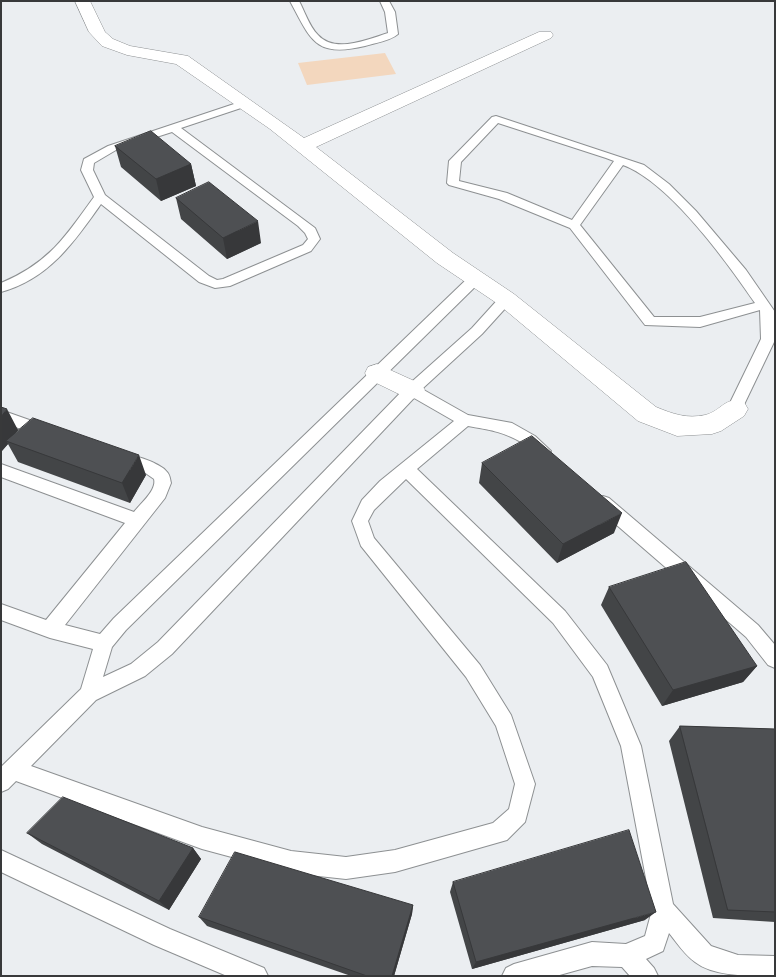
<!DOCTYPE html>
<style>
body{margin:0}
#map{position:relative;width:776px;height:977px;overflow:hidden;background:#ebeef1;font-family:Inter,sans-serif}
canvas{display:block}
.frame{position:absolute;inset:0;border:2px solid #38393a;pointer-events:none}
</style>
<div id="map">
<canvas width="776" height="977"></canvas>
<div class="frame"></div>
</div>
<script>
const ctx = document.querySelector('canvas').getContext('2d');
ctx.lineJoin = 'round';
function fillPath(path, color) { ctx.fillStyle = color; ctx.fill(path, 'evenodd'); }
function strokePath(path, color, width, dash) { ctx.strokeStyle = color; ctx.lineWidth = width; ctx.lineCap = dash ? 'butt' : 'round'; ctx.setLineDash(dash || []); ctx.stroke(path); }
fillPath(new Path2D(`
 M 385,53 L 396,74 L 307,85 L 298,63 Z`), '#f3d7be');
const lane = new Path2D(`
 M 290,1 L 299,1 C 305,12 309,26 318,35 C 335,54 369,39 388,33 L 385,12 L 380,1 L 389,1 L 395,12 L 398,34 C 390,41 375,43 365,46 C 315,58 311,40 290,1 Z
 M 243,101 L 248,104 L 247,106 L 181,128 L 315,228 L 320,239 L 311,251 L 230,286 L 215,288 L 199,282 L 101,204 C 74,242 49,279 1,292 L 1,283 C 49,263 65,237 94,197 L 81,170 L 84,159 L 108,146 ZM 172,132 L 298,226 L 305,233 L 308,239 L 303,245 L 223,279 L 217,280 L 209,276 L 105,195 L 93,170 L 94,163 L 116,150 Z
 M 496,116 L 644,165 L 669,184 L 696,211 L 746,270 L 775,312 L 775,340 L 740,413 L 735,415 L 730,413 L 727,409 L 761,339 L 760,310 L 700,327 L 645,325 L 570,228 L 499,199 L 449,185 L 447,183 L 449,161 L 492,117 ZM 498,123 L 606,158 L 614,161 L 572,220 L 507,193 L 459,181 L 461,162 ZM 623,165 C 669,182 727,262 755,303 L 700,317 L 654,317 L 580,225 Z
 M 475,275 L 482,279 L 480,282 L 126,630 L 112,647 L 103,677 L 131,664 L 158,642 L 407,386 L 472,328 L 501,296 L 511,296 L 513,299 L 511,302 L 482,334 L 422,389 L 468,415 L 512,423 L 535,436 L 551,451 L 549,455 C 536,459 531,448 521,442 C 501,431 490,430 468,426 L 417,469 L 565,611 L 607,665 L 641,746 L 673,904 L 711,946 L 738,955 L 775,956 L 775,976 C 751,976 714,977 695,962 C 685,955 677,943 669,933 L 663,951 L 646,959 L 654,968 L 658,976 L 630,976 L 622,967 L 592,966 L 556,976 L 502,976 L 506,968 L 514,964 L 592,942 L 626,944 L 645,936 L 652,910 L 621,746 L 593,677 L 553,623 L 406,479 L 374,510 L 368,521 L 374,538 L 480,665 L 511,715 L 535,784 L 525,822 L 507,840 L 395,872 L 346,879 L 291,873 L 202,849 L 16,781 L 8,789 L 1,792 L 1,767 L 81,689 L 93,649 L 50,638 L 1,620 L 1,604 L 46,620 L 125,523 L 1,477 L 1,464 L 134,512 C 141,503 157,490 154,479 L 144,472 L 116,462 L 114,458 L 116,454 C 126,451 161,463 167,472 C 170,475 170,479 171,483 L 165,498 L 65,625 L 100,634 L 114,618 L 470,276 ZM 414,398 L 454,421 L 380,481 L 362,500 L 352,521 L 361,546 L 466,677 L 496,726 L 515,784 L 509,809 L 493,823 L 395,850 L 346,857 L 291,851 L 202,827 L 31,766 L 96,700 L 145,676 L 172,654 Z
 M 1,410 L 52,428 L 55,432 L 52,436 L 47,438 L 1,422 Z
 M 603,496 L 609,498 L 758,625 L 775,645 L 775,668 L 768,665 L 746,637 L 597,508 L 595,503 L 597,498 Z
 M 1,850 L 170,929 L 264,968 L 268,976 L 227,976 L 154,945 L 1,872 Z`);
const street = new Path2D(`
 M 75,1 L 90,1 L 105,32 L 113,39 L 130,46 L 188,56 L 304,138 L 539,32 L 551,32 L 553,35 L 551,38 L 316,147 L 453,253 L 514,294 L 656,407 C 673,414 687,419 705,415 C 722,411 724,396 744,402 L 748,409 L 744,416 L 721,431 L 712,434 L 677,436 L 638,421 L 498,304 L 437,263 L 270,129 L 176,64 L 127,55 L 102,46 L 89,32 Z
 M 377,364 L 421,384 L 425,390 L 421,396 L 412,399 L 403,396 L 368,379 L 365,373 L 368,367 Z`);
strokePath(lane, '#8d9092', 2);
strokePath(street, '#8d9092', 1);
fillPath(lane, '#fff');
fillPath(street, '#fff');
fillPath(new Path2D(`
 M 115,146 L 191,164 L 196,186 L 161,201 L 121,167 Z
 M 176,198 L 261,243 L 227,259 L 181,219 Z
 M 1,407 L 18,430 L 16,433 L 146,475 L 130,503 L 18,462 L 8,444 L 1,452 Z
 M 482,463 L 614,533 L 557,563 L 479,483 Z
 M 609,587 L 757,666 L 743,682 L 662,706 L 601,605 Z
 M 680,726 L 775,729 L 775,922 L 713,918 L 669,741 Z
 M 27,833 L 193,848 L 201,859 L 169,910 L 42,844 Z
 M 453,882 L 645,920 L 472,969 L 450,892 Z
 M 413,905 L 412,914 L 394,976 L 351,976 L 207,926 L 199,917 Z`), '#434547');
fillPath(new Path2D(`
 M 191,164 L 196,186 L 161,201 L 156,179 Z
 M 258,221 L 261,243 L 227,259 L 223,238 Z
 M 7,409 L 18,430 L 9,442 L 6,441 L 8,444 L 1,452 L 1,417 Z
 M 139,455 L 146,475 L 130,503 L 122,483 Z
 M 622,513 L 614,533 L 557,563 L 563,544 Z
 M 757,666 L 743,682 L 662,706 L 673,690 Z
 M 193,848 L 201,859 L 169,910 L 159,901 Z
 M 413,905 L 412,914 L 394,976 L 392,976 Z
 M 656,912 L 645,920 L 472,969 L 476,962 Z`), '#37383a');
const building = new Path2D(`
 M 151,131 L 191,164 L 156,179 L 115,146 Z
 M 209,182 L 258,221 L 223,238 L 176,198 Z
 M 1,407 L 7,409 L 1,417 Z
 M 33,418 L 139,455 L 122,483 L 6,441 Z
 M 532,436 L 622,513 L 563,544 L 482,463 Z
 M 686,562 L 757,666 L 673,690 L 609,587 Z
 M 680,726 L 775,729 L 775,912 L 728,910 Z
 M 63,797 L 193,848 L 159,901 L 27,833 Z
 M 629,830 L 656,912 L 476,962 L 453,882 Z
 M 235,852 L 413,905 L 392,976 L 367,976 L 199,917 Z`);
fillPath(building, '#4e5053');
strokePath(building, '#37383a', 1);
</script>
